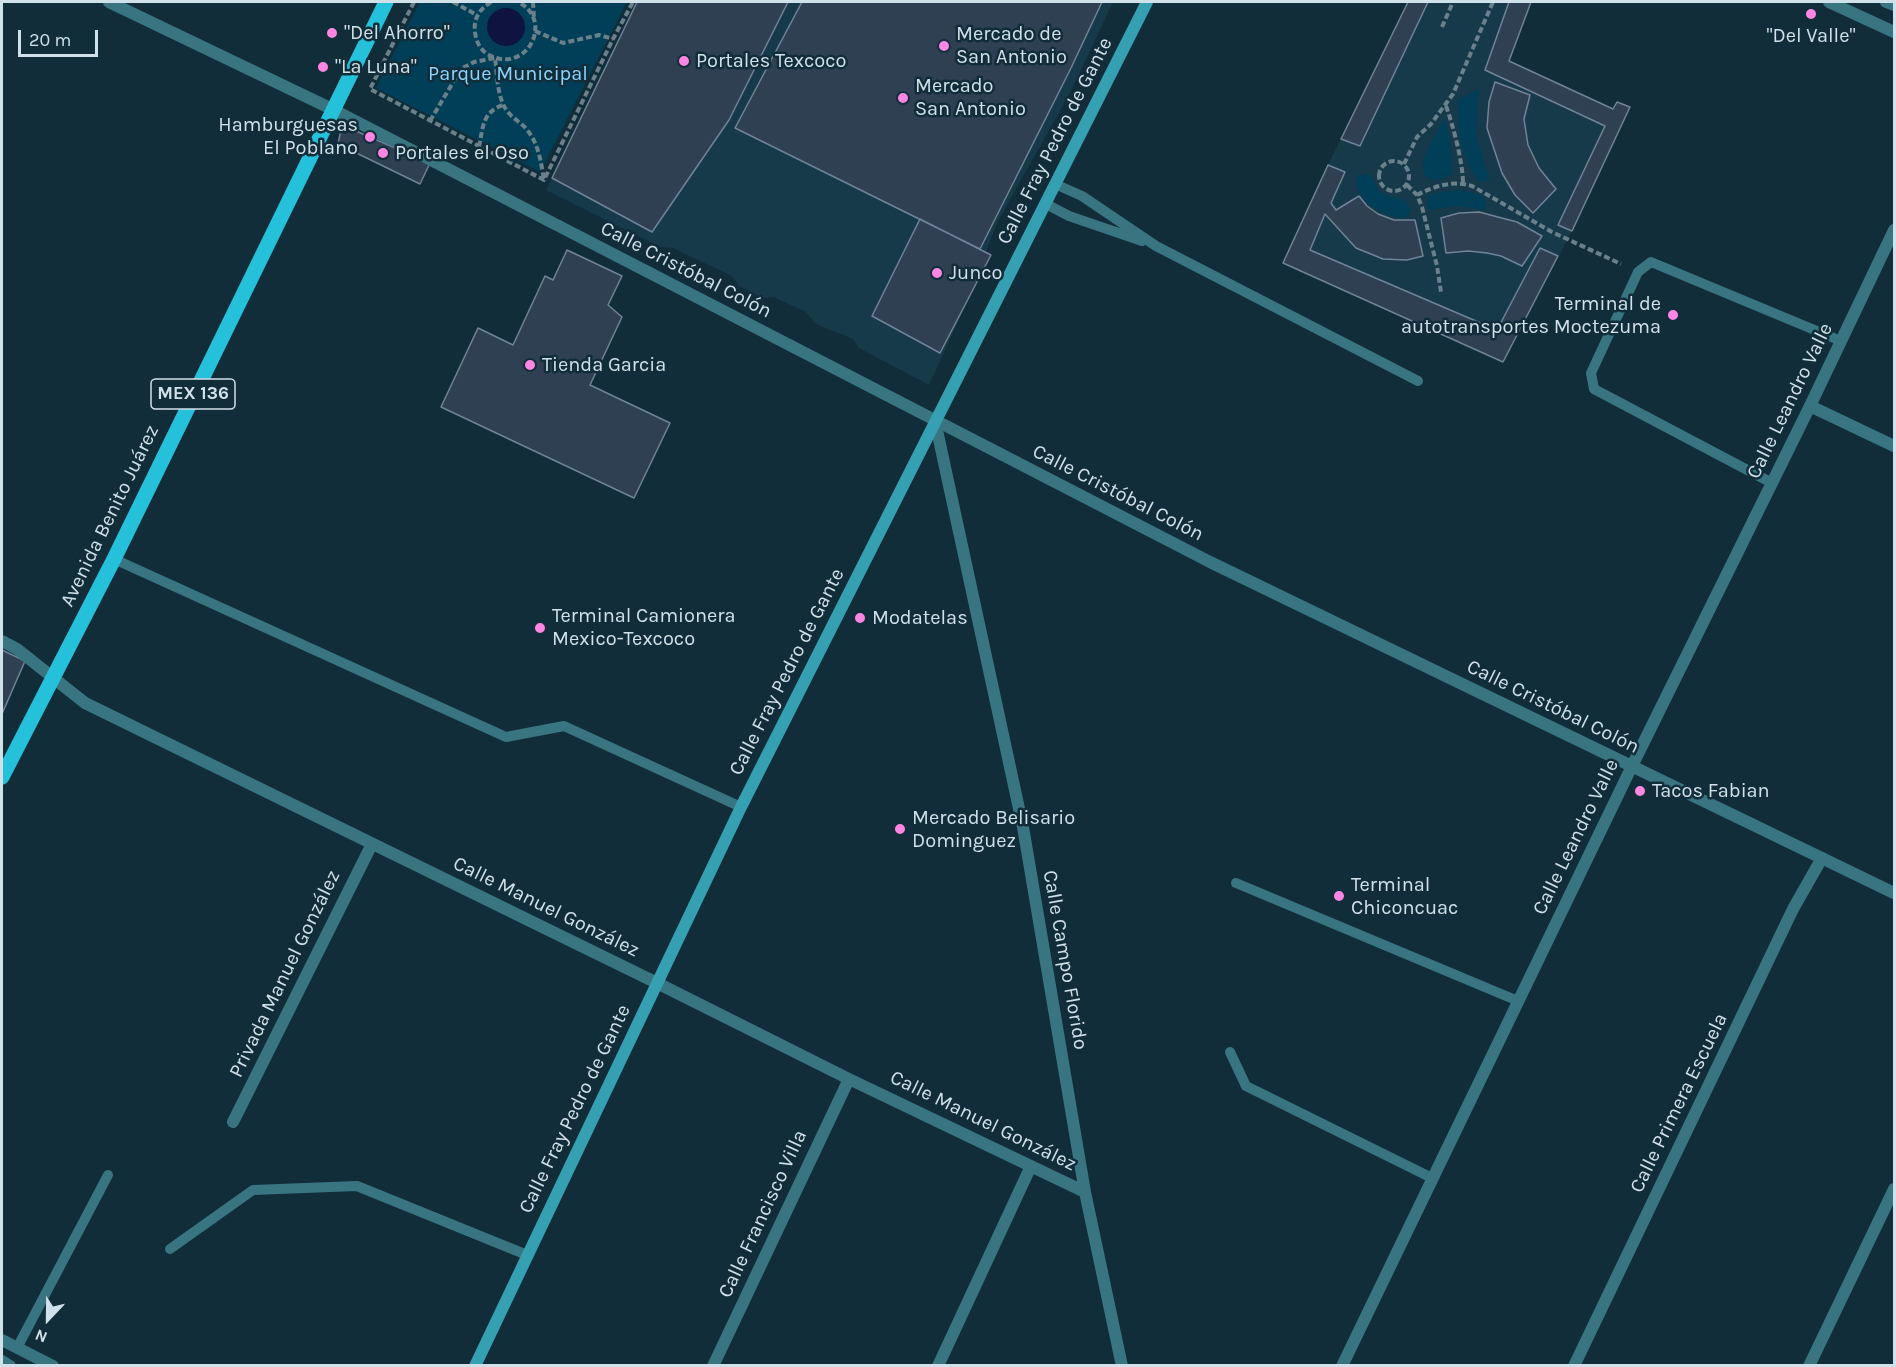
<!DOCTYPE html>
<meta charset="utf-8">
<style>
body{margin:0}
#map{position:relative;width:1896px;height:1367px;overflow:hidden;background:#122d3a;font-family:Karla,sans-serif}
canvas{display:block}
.frame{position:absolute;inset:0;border:3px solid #d1e1e9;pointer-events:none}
.north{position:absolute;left:18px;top:1289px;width:60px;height:60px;-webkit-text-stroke:4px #122d3a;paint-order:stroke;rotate:202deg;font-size:16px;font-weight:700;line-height:24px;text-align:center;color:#d1e1e9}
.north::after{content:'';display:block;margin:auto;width:21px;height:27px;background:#d1e1e9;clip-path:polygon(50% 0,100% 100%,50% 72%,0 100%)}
.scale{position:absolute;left:18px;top:30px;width:80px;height:27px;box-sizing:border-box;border:3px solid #d1e1e9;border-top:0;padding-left:8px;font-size:18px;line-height:21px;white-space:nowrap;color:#d1e1e9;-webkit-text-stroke:4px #122d3a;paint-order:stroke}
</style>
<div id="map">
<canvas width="1896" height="1367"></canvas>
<div class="frame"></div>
<div class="north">N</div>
<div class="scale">20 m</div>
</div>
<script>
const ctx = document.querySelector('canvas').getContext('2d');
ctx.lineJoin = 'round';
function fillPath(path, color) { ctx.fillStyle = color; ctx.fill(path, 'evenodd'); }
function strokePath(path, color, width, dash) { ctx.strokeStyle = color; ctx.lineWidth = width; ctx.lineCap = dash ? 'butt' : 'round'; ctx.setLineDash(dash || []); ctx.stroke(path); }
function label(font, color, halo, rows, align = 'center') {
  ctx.font = font + ' Karla,sans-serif'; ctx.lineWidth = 5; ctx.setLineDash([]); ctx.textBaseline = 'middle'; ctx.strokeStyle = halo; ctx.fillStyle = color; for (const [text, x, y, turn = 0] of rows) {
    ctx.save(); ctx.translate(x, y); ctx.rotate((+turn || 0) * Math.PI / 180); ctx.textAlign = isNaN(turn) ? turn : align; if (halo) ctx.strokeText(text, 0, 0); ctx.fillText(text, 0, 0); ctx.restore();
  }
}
fillPath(new Path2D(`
 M 643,2 L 1113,2 L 1072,89 L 996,225 L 972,291 L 929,385 L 859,348 L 853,339 L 816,324 L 806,312 L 774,297 L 763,298 L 739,286 L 732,276 L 673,248 L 660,247 L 546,190 Z
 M 1408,2 L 1531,2 L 1509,61 L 1612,109 L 1617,102 L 1630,107 L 1572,231 L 1503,362 L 1283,263 L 1328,165 Z`), '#173a4b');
fillPath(new Path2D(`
 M 420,2 L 627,2 L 540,172 L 376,88 Z
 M 1479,88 L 1476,136 L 1490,180 L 1479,182 C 1460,153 1457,134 1458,100 Z
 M 1444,117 L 1450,138 L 1452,173 C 1446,178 1439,182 1431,179 C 1408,170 1440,132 1444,117 Z
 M 1369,174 C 1375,179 1375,186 1380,191 C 1392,203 1404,190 1411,210 L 1406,218 C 1386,219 1348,198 1358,175 Z
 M 1462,190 L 1482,196 L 1486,203 L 1485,210 L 1458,206 L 1429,210 L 1427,205 L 1427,196 L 1440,192 Z`), '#003f57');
fillPath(new Path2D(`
 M487 27a19 19 0 1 1 38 0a19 19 0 1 1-38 0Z`), '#0f1340');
const building = new Path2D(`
 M 637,2 L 788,2 L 729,120 L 652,232 L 552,178 Z
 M 802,2 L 1102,2 L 1071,68 L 980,249 L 735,128 Z
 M 1408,2 L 1428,2 L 1360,146 L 1341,139 Z
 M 1509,2 L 1531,2 L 1509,61 L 1613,109 L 1617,102 L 1630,107 L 1572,231 L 1558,225 L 1605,126 L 1485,70 Z
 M 1495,82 L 1530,95 L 1524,119 L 1528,145 L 1539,168 L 1556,189 L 1533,213 L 1515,195 L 1502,173 L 1487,128 L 1489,102 Z
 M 342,125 L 430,163 L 420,184 L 338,144 Z
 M 1328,165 L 1345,172 L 1331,203 L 1336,210 L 1359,196 L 1367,206 L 1378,214 L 1394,220 L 1415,220 L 1423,256 L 1407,260 L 1383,259 L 1356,248 L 1325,214 L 1310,250 L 1497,330 L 1540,248 L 1558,256 L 1503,362 L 1283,263 Z
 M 1479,212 L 1517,222 L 1542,236 L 1522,266 L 1501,256 L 1487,253 L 1468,251 L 1446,253 L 1441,218 L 1459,213 Z
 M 920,219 L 991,255 L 940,353 L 872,316 Z
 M 567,250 L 622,276 L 608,305 L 622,317 L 590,385 L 670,423 L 634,498 L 441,407 L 478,328 L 513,345 L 545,276 L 553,280 Z
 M 2,650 L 25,661 L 2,714 Z`);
fillPath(building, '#2f4053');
strokePath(building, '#708399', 1.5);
strokePath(new Path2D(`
 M 414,2 L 370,89 L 544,180 L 613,39 L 633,2
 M 453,2 L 477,15
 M 491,2 C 480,9 473,18 475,32 C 476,42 481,51 489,55 C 527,75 555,20 518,2
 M 533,2 L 534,19
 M 1442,27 L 1453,2
 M 535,31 L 563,43 L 599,35 L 613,39
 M 1446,106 C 1453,125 1463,163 1463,183
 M 430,121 L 461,69 L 474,62 L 495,58 C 497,73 497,90 503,104 C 509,118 521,121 528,131 C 539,145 541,163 544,180
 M 479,147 C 483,128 482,112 503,105
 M1379 176a15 15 0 1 1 30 0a15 15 0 1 1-30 0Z
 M 1404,164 L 1417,137 L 1431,124 L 1453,94 L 1493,2
 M 1407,185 L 1417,195 L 1422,207 L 1437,266 L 1441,292
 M 1417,195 C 1434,186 1454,180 1472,186 L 1552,232 L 1621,264`), '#6a808b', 4, [6, 3]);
strokePath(new Path2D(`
 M 1055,184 L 1082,196 L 1156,246 L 1418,381
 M 1046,204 L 1069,216 L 1142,241
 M 1772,483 L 1594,389 L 1591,373 L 1638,272 L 1651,262 L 1841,341
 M 114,559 L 506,737 L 564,726 L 741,807
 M 1236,883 L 1518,1001
 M 1230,1052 L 1246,1086 L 1432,1178
 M 170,1249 L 253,1190 L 357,1186 L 527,1255
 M 17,1348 L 108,1175`), '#387581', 10);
strokePath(new Path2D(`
 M 1829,2 L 1894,32`), '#387581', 12);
strokePath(new Path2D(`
 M 1810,406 L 1894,446
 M 935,421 L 1023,827 L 1085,1192 L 1122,1366
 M 2,641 L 17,649 L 85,703 L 657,983 L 849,1079 L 1085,1192
 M 233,1122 L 372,844
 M 713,1366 L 849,1079
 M 938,1366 L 1031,1166
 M 1342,1366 L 1632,766
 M 1574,1366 L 1793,909 L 1822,858
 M 1809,1366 L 1894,1189`), '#387581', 12);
strokePath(new Path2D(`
 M 109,2 L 332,109 L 1210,562 L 1894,893
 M 1886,2 L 1894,5
 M 1632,766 L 1810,406 L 1894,230
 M 2,1340 L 53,1366
 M 2,1361 L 10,1366`), '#387581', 12);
strokePath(new Path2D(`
 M 475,1366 L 741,807 L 1147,2`), '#34a0b2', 12);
strokePath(new Path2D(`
 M 2,777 L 114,559 L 386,2`), '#25c0d9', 15);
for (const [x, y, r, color] of [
 [1811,14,6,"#fd86e2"],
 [332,33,6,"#fd86e2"],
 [944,46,6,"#fd86e2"],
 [684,61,6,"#fd86e2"],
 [323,67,6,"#fd86e2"],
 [903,98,6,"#fd86e2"],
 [370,137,6,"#fd86e2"],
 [383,153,6,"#fd86e2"],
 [937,273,6,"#fd86e2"],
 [1673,315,6,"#fd86e2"],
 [530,365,6,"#fd86e2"],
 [860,618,6,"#fd86e2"],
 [540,628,6,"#fd86e2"],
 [1640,791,6,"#fd86e2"],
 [900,829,6,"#fd86e2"],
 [1339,896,6,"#fd86e2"]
]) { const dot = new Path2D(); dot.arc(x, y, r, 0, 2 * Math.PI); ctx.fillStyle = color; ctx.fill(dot); strokePath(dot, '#122d3a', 2); }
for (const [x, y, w] of [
 [193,394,84]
]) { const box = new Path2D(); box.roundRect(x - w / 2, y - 15, w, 30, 4.5); ctx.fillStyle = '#122d3a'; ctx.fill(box); strokePath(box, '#d1e1e9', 1.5); }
label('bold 18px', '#d1e1e9', null, [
 ["MEX 136",193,394]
]);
label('20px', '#d1e1e9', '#122d3a', [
 ["\"Del Ahorro\"",344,33],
 ["Mercado de",956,34],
 ["San Antonio",956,57],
 ["\"Del Valle\"",1811,36,"center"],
 ["Portales Texcoco",696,61],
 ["\"La Luna\"",335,67],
 ["Mercado",915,86],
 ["San Antonio",915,109],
 ["Hamburguesas",358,125,"right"],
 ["El Poblano",358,148,"right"],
 ["Portales el Oso",395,153],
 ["Junco",949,273],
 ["Terminal de",1661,304,"right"],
 ["autotransportes Moctezuma",1661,327,"right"],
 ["Tienda Garcia",542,365],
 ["Terminal Camionera",552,616],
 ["Mexico-Texcoco",552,639],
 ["Modatelas",872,618],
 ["Tacos Fabian",1652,791],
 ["Mercado Belisario",912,818],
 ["Dominguez",912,841],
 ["Terminal",1351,885],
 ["Chiconcuac",1351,908]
], 'left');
label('20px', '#8bd5fc', '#122d3a', [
 ["Parque Municipal",508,74]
]);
label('20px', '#d1e1e9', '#122d3a', [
 ["Calle Fray Pedro de Gante",1055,141,-63],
 ["Calle Cristóbal Colón",686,270,27],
 ["Calle Leandro Valle",1790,401,-64],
 ["Calle Cristóbal Colón",1118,493,27],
 ["Avenida Benito Juárez",110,516,-64],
 ["Calle Fray Pedro de Gante",787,672,-63],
 ["Calle Cristóbal Colón",1553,707,26],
 ["Calle Leandro Valle",1576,837,-64],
 ["Calle Manuel González",546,907,26],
 ["Calle Campo Florido",1065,960,80],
 ["Privada Manuel González",285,974,-64],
 ["Calle Primera Escuela",1679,1103,-64],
 ["Calle Fray Pedro de Gante",575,1109,-64],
 ["Calle Manuel González",983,1121,26],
 ["Calle Francisco Villa",763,1214,-65]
]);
</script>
